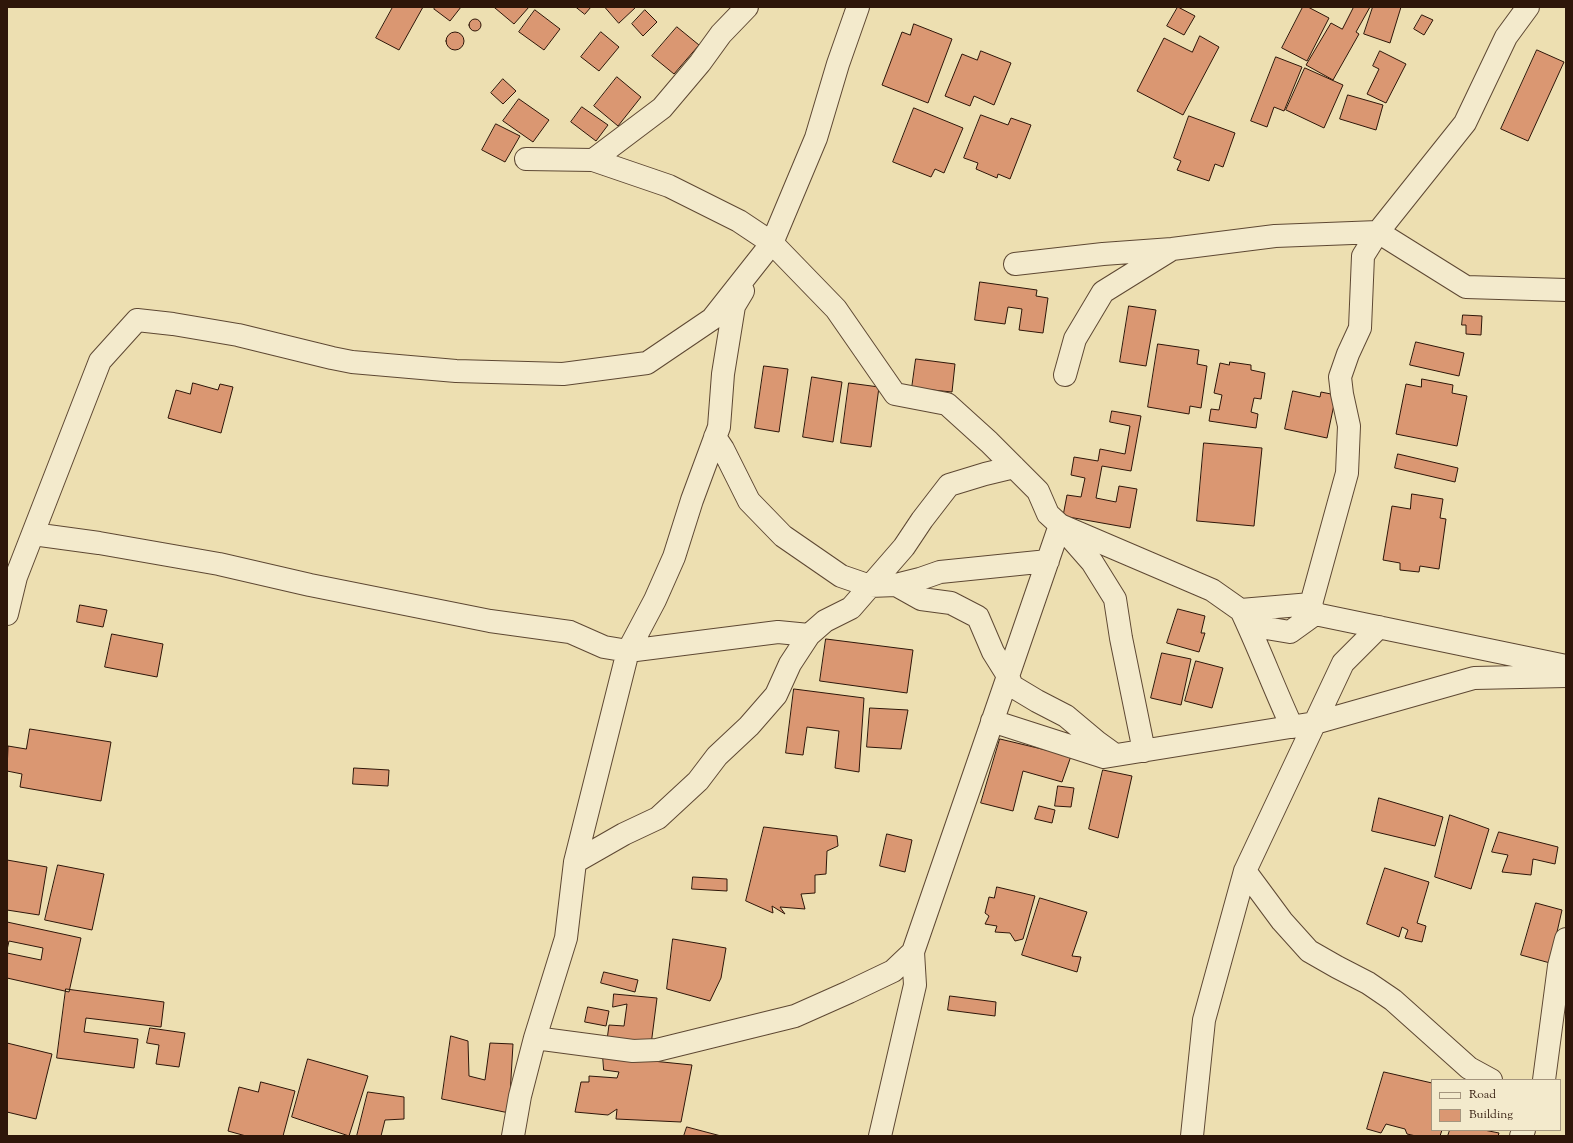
<!DOCTYPE html>
<style>
body{margin:0}
#map{position:relative;width:1573px;height:1143px;overflow:hidden;background:#eddfb1;font-family:"Sorts Mill Goudy",serif}
canvas{display:block}
.frame{position:absolute;inset:0;border:8px solid #2e1609;pointer-events:none}
.legend{position:absolute;left:1431px;top:1079px;width:130px;height:52px;box-sizing:border-box;background:#f3eacc;border:1px solid #a4957e;margin:0;padding:5px 7px;list-style:none;font-size:12px;color:#2e1609}
.legend li{display:flex;align-items:center;gap:8px;height:20px}
.legend b{width:20px;border:1px solid #a4957e}
</style>
<div id="map">
<canvas width="1573" height="1143"></canvas>
<div class="frame"></div>
<ul class="legend">
<li><b style="height:5px;background:#f3eacc"></b>Road</li>
<li><b style="height:11px;background:#da9772"></b>Building</li>
</ul>
</div>
<script>
const ctx = document.querySelector('canvas').getContext('2d');
ctx.lineJoin = 'round';
function fillPath(path, color) { ctx.fillStyle = color; ctx.fill(path, 'evenodd'); }
function strokePath(path, color, width, dash) { ctx.strokeStyle = color; ctx.lineWidth = width; ctx.lineCap = dash ? 'butt' : 'round'; ctx.setLineDash(dash || []); ctx.stroke(path); }
const building = new Path2D(`
 M 393,7 L 423,7 L 399,50 L 376,38 Z
 M 436,7 L 461,7 L 450,21 L 434,9 Z
 M 496,7 L 529,7 L 514,24 L 495,8 Z
 M 576,7 L 591,7 L 585,14 Z
 M 605,7 L 636,7 L 619,23 Z
 M 1178,7 L 1195,16 L 1184,35 L 1167,26 Z
 M 1303,7 L 1308,7 L 1329,18 L 1307,61 L 1282,48 Z
 M 1354,7 L 1370,7 L 1356,32 L 1359,34 L 1333,80 L 1306,65 L 1331,23 L 1342,29 Z
 M 1373,7 L 1401,7 L 1390,43 L 1364,34 Z
 M 535,10 L 560,29 L 544,50 L 519,32 Z
 M 645,10 L 657,22 L 643,36 L 632,24 Z
 M 1422,15 L 1433,20 L 1424,35 L 1414,29 Z
 M469 25a6 6 0 1 1 12 0a6 6 0 1 1-12 0Z
 M 914,24 L 952,39 L 928,103 L 882,85 L 902,32 L 910,35 Z
 M 677,27 L 699,45 L 674,74 L 652,56 Z
 M 601,32 L 619,47 L 599,71 L 581,57 Z
 M446 41a9 9 0 1 1 18 0a9 9 0 1 1-18 0Z
 M 1200,36 L 1219,47 L 1183,115 L 1137,91 L 1164,38 L 1192,52 Z
 M 1537,50 L 1564,62 L 1528,141 L 1501,129 Z
 M 981,51 L 1011,63 L 994,105 L 974,96 L 970,106 L 945,96 L 962,54 L 977,60 Z
 M 1380,51 L 1406,64 L 1386,103 L 1367,94 L 1379,69 L 1373,66 Z
 M 1276,57 L 1302,67 L 1284,111 L 1274,107 L 1267,127 L 1251,121 Z
 M 1305,68 L 1343,85 L 1324,128 L 1286,110 Z
 M 617,77 L 641,97 L 618,126 L 594,106 Z
 M 503,79 L 516,91 L 503,104 L 491,93 Z
 M 1348,95 L 1383,105 L 1376,130 L 1340,119 Z
 M 519,99 L 549,120 L 533,142 L 503,121 Z
 M 582,107 L 608,125 L 596,141 L 571,122 Z
 M 914,108 L 963,128 L 944,173 L 935,169 L 931,177 L 893,162 Z
 M 981,115 L 1008,125 L 1011,118 L 1031,125 L 1010,179 L 998,174 L 997,178 L 976,169 L 978,163 L 964,158 Z
 M 1189,116 L 1235,133 L 1223,167 L 1215,164 L 1209,181 L 1177,170 L 1181,161 L 1174,158 Z
 M 496,124 L 520,136 L 505,162 L 482,150 Z
 M 980,282 L 1037,290 L 1036,296 L 1048,298 L 1043,333 L 1019,330 L 1022,309 L 1008,307 L 1005,324 L 975,320 Z
 M 1129,306 L 1156,310 L 1146,366 L 1120,362 Z
 M 1463,315 L 1482,316 L 1481,335 L 1466,334 L 1466,325 L 1462,325 Z
 M 1416,342 L 1464,353 L 1459,376 L 1410,365 Z
 M 1158,344 L 1199,350 L 1197,364 L 1207,366 L 1201,408 L 1190,406 L 1189,414 L 1148,407 Z
 M 916,359 L 955,364 L 952,392 L 912,388 Z
 M 1230,362 L 1251,365 L 1251,370 L 1265,373 L 1261,399 L 1254,398 L 1251,412 L 1258,414 L 1256,428 L 1209,421 L 1211,409 L 1219,410 L 1222,395 L 1214,393 L 1220,363 L 1229,365 Z
 M 764,366 L 788,369 L 779,432 L 755,428 Z
 M 812,377 L 842,382 L 833,442 L 803,437 Z
 M 1422,379 L 1453,385 L 1452,393 L 1467,396 L 1457,446 L 1396,434 L 1406,384 L 1421,387 Z
 M 193,383 L 218,390 L 220,384 L 233,387 L 221,433 L 168,418 L 176,390 L 190,394 Z
 M 849,383 L 879,387 L 871,447 L 841,443 Z
 M 1293,391 L 1320,397 L 1321,392 L 1336,395 L 1327,438 L 1285,429 Z
 M 1112,411 L 1141,416 L 1131,471 L 1102,466 L 1096,498 L 1116,502 L 1119,486 L 1137,489 L 1130,528 L 1063,516 L 1067,495 L 1081,497 L 1085,478 L 1071,475 L 1074,457 L 1098,461 L 1100,449 L 1125,454 L 1130,426 L 1110,422 Z
 M 1204,443 L 1262,448 L 1254,526 L 1197,521 Z
 M 1398,454 L 1458,468 L 1455,482 L 1395,468 Z
 M 1412,494 L 1443,499 L 1440,518 L 1446,519 L 1439,569 L 1420,566 L 1419,572 L 1400,570 L 1400,563 L 1383,560 L 1392,506 L 1410,509 Z
 M 80,605 L 107,610 L 103,627 L 77,622 Z
 M 1178,609 L 1205,616 L 1201,633 L 1205,633 L 1199,652 L 1167,643 Z
 M 112,634 L 163,644 L 157,677 L 105,667 Z
 M 826,639 L 913,650 L 907,693 L 820,681 Z
 M 1162,653 L 1191,659 L 1181,705 L 1151,698 Z
 M 1196,661 L 1223,668 L 1212,708 L 1185,701 Z
 M 794,689 L 864,698 L 859,772 L 835,768 L 839,731 L 807,727 L 803,755 L 786,753 Z
 M 870,708 L 908,710 L 901,749 L 867,747 Z
 M 30,729 L 111,742 L 101,801 L 20,787 L 22,774 L 7,771 L 8,746 L 26,749 Z
 M 1000,739 L 1071,756 L 1062,782 L 1023,771 L 1013,811 L 981,803 Z
 M 354,768 L 389,770 L 388,786 L 353,784 Z
 M 1103,770 L 1132,776 L 1118,838 L 1089,829 Z
 M 1058,786 L 1074,788 L 1071,807 L 1055,806 Z
 M 1379,798 L 1443,817 L 1435,846 L 1372,831 Z
 M 1039,806 L 1055,810 L 1052,823 L 1035,819 Z
 M 1450,815 L 1489,829 L 1471,889 L 1435,877 Z
 M 764,827 L 837,836 L 838,846 L 827,851 L 826,874 L 815,875 L 815,893 L 801,894 L 805,909 L 780,907 L 785,914 L 772,906 L 773,913 L 746,901 Z
 M 1499,832 L 1558,847 L 1555,864 L 1533,859 L 1531,875 L 1502,872 L 1508,855 L 1492,852 Z
 M 887,834 L 912,840 L 905,872 L 880,866 Z
 M 7,860 L 47,867 L 39,915 L 7,910 Z
 M 58,865 L 104,874 L 92,930 L 45,920 Z
 M 1385,868 L 1429,882 L 1417,923 L 1426,926 L 1422,942 L 1405,938 L 1408,930 L 1402,927 L 1399,937 L 1367,924 Z
 M 693,877 L 727,879 L 727,891 L 692,889 Z
 M 997,887 L 1035,896 L 1023,939 L 1015,941 L 1010,933 L 995,932 L 997,926 L 985,924 L 989,916 L 985,913 L 989,897 L 994,898 Z
 M 1040,898 L 1087,912 L 1072,956 L 1081,957 L 1077,972 L 1022,955 Z
 M 1536,903 L 1562,910 L 1550,963 L 1521,955 Z
 M 7,922 L 81,938 L 69,992 L 7,978 L 7,953 L 41,960 L 43,948 L 9,941 L 7,950 Z
 M 673,939 L 726,948 L 721,978 L 710,1001 L 667,989 Z
 M 604,972 L 638,980 L 635,992 L 601,983 Z
 M 66,989 L 164,1002 L 161,1027 L 86,1018 L 84,1032 L 138,1039 L 134,1068 L 57,1058 Z
 M 614,994 L 657,998 L 651,1045 L 607,1040 L 609,1025 L 624,1026 L 627,1004 L 613,1007 Z
 M 950,996 L 996,1002 L 995,1016 L 948,1010 Z
 M 588,1007 L 609,1011 L 606,1026 L 585,1022 Z
 M 150,1028 L 185,1033 L 179,1067 L 156,1064 L 159,1045 L 147,1043 Z
 M 451,1036 L 468,1041 L 469,1076 L 485,1080 L 490,1043 L 513,1044 L 509,1113 L 442,1099 Z
 M 7,1043 L 52,1054 L 36,1119 L 7,1112 Z
 M 603,1056 L 692,1065 L 681,1122 L 616,1119 L 617,1109 L 608,1115 L 575,1112 L 581,1082 L 589,1082 L 589,1076 L 617,1078 L 619,1072 L 604,1070 Z
 M 308,1059 L 368,1076 L 349,1136 L 292,1117 Z
 M 1384,1072 L 1432,1083 L 1432,1130 L 1442,1130 L 1440,1136 L 1416,1136 L 1407,1134 L 1405,1129 L 1386,1124 L 1381,1133 L 1367,1129 Z
 M 261,1082 L 295,1091 L 283,1136 L 246,1136 L 228,1131 L 239,1087 L 258,1092 Z
 M 368,1092 L 404,1097 L 404,1119 L 385,1120 L 381,1136 L 357,1136 Z
 M 687,1127 L 721,1136 L 684,1136 Z
 M 1450,1130 L 1484,1130 L 1499,1133 L 1498,1136 L 1448,1136 Z`);
fillPath(building, '#da9772');
strokePath(building, '#2e1609', 1);
const street = new Path2D(`
 M 526,159 L 593,160 L 669,186 L 739,221 L 772,243 L 836,309 L 895,394 L 947,404 L 989,442 L 1038,491 L 1048,514 L 1060,525 L 1212,590 L 1266,628 L 1290,632 L 1315,614 L 1566,666
 M 593,160 L 662,108 L 700,63 L 721,34 L 747,7
 M 1015,264 L 1103,254 L 1172,249 L 1275,236 L 1378,232 L 1466,287 L 1566,290
 M 1065,375 L 1075,339 L 1103,292 L 1169,251
 M 715,437 L 723,449 L 749,501 L 783,536 L 841,576 L 870,586 L 896,585 L 921,599 L 951,603 L 978,617 L 993,652 L 1008,676 L 1012,686 L 1037,701 L 1066,716 L 1097,742 L 1115,755
 M 1063,529 L 1092,562 L 1115,599 L 1121,638 L 1144,751
 M 33,534 L 99,543 L 219,564 L 310,585 L 490,621 L 570,632 L 604,647 L 628,651 L 778,632 L 809,635
 M 896,585 L 920,579 L 940,572 L 1048,561
 M 7,614 L 16,577 L 100,361 L 137,320 L 173,324 L 238,335 L 332,358 L 352,362 L 456,371 L 563,374 L 647,363 L 712,319 L 772,243 L 816,138 L 838,64 L 858,7
 M 1315,614 L 1311,604 L 1347,473 L 1349,426 L 1342,394 L 1340,377 L 1348,354 L 1360,328 L 1363,256 L 1378,232 L 1465,123 L 1506,37 L 1528,7
 M 992,721 L 1104,757 L 1315,723 L 1474,678 L 1566,676
 M 1292,727 C 1274,688 1259,648 1241,610 L 1311,604
 M 575,862 L 624,834 L 658,818 L 698,781 L 717,756 L 749,726 L 776,695 L 790,664 L 809,635 L 825,621 L 851,608 L 904,547 L 922,520 L 949,485 L 985,474 L 1014,467
 M 1245,871 L 1282,921 L 1309,951 L 1337,967 L 1368,983 L 1393,1000 L 1469,1068 L 1491,1080
 M 535,1038 L 633,1051 L 657,1050 L 795,1016 L 849,992 L 893,971 L 913,952
 M 1544,1080 L 1559,966 L 1566,939
 M 513,1136 L 520,1096 L 535,1038 L 566,938 L 575,862 L 628,651 L 655,600 L 674,557 L 692,500 L 719,427 L 723,374 L 734,306 L 743,291
 M 880,1136 L 915,985 L 913,952 L 1060,525
 M 1192,1136 L 1204,1020 L 1245,871 L 1343,663 L 1379,627
 M 1521,1136 L 1524,1130`);
strokePath(street, '#5e4833', 24);
strokePath(street, '#f3eacc', 22);
</script>
